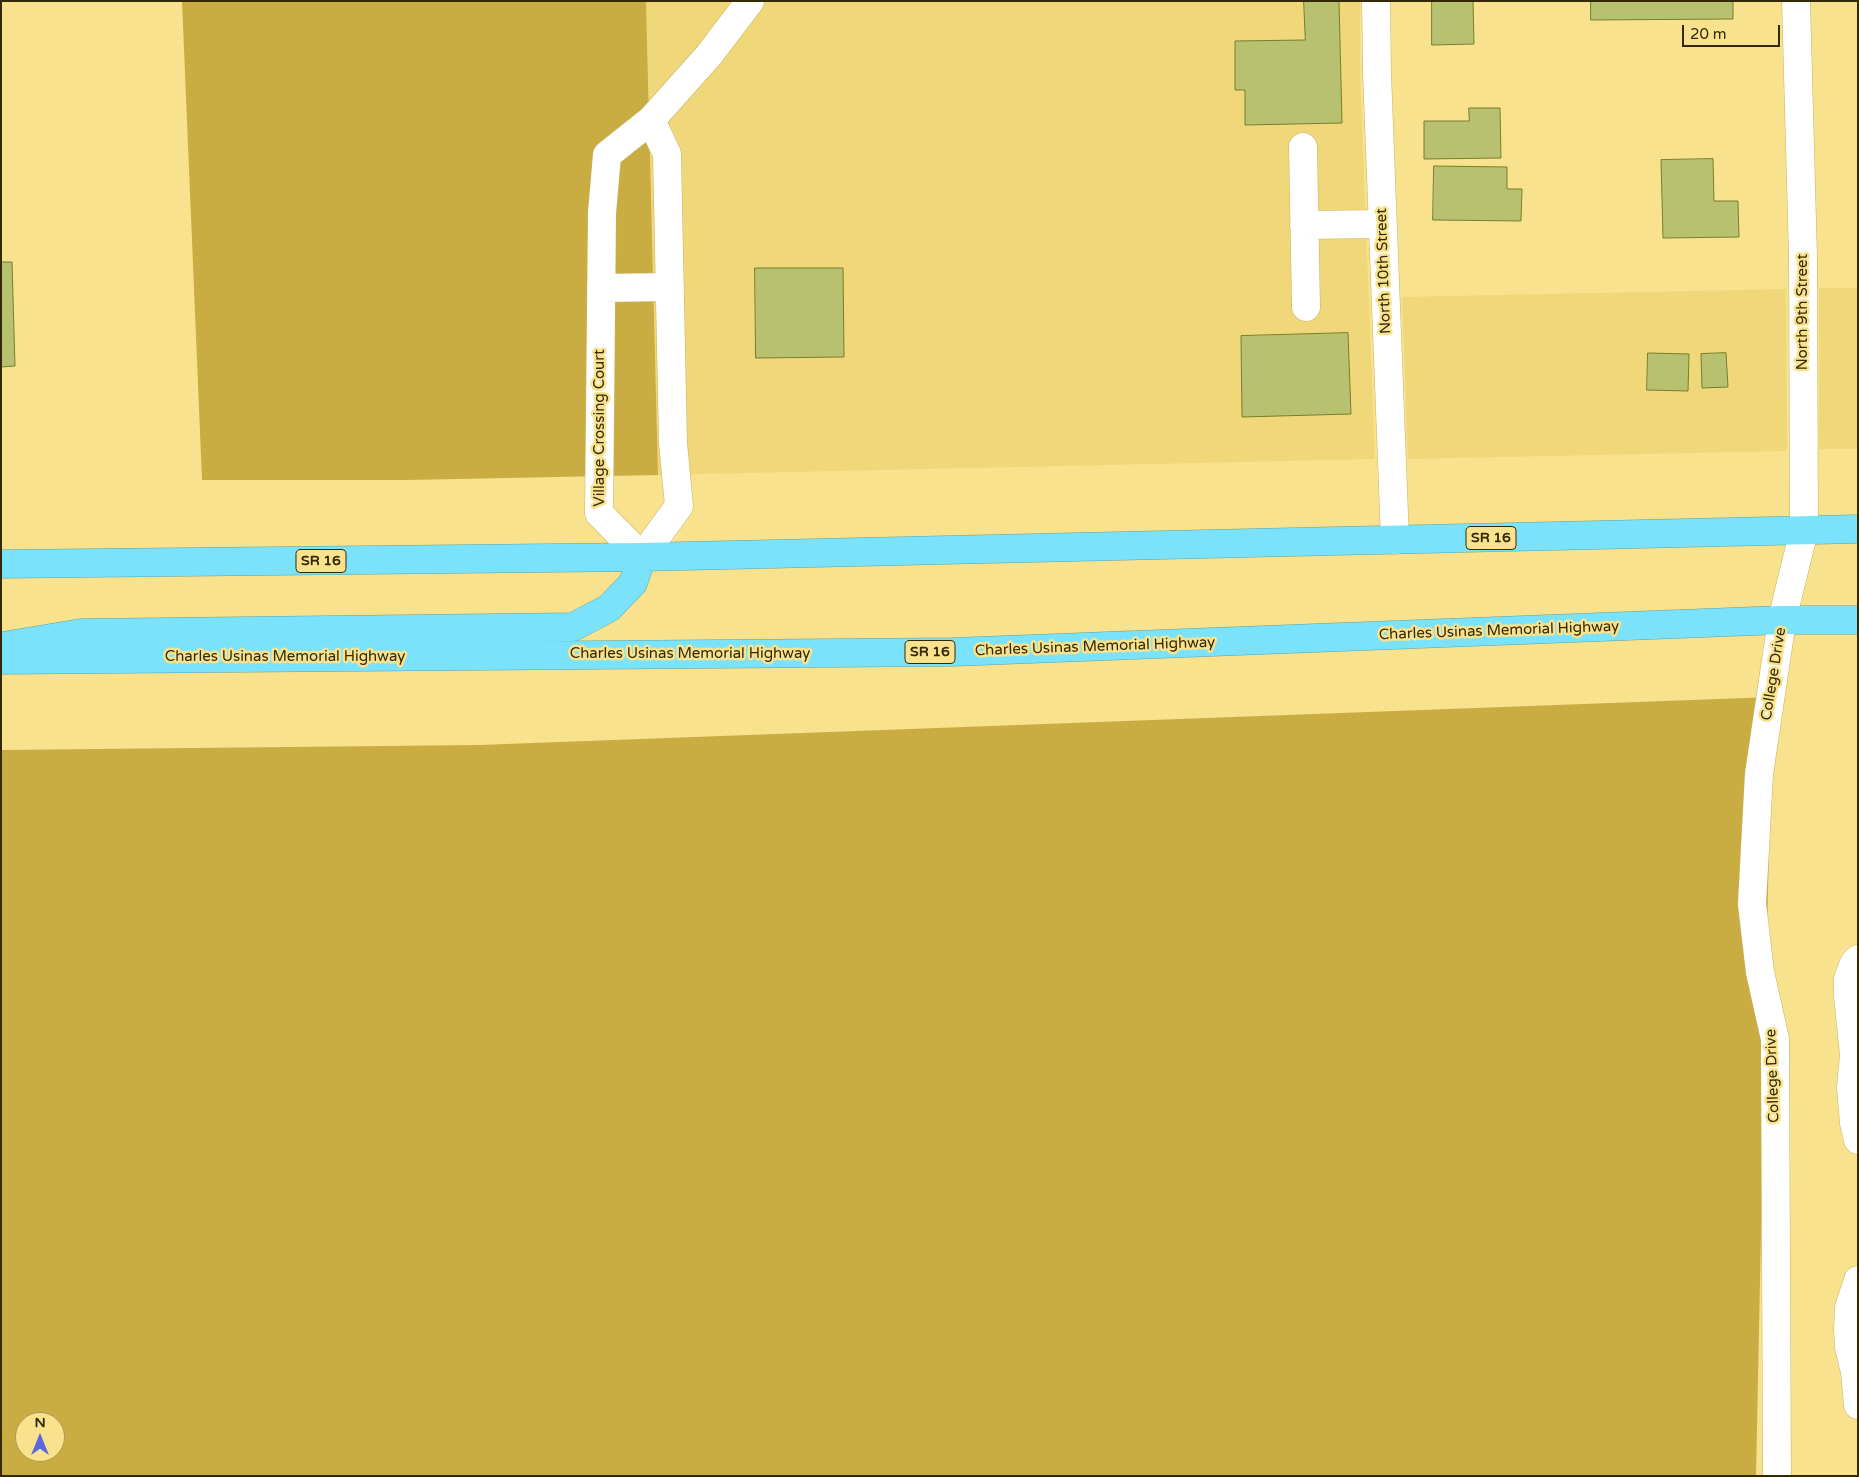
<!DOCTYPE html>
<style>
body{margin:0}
#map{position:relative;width:1859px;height:1477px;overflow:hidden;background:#f9e28e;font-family:"Varela Round",sans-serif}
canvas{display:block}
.frame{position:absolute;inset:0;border:2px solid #332905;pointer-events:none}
.north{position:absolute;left:15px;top:1412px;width:50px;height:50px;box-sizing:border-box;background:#f9e28e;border:1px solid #aa9857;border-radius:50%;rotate:0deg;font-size:14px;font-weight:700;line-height:20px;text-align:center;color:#332905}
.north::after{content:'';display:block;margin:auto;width:18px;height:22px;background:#5967de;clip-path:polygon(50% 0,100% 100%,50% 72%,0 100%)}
.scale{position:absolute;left:1682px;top:25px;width:98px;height:22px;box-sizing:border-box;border:2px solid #332905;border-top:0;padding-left:6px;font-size:15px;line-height:18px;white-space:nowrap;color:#332905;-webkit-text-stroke:4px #f9e28e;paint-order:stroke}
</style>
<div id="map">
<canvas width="1859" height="1477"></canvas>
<div class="frame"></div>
<div class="north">N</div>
<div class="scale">20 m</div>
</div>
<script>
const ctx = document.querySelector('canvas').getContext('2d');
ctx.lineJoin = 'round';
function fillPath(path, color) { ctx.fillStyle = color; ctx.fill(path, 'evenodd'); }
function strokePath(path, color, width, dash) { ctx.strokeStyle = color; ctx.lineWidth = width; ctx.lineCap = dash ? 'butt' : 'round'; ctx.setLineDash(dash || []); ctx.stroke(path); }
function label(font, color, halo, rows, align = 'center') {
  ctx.font = font + ' "Varela Round",sans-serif'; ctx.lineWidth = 5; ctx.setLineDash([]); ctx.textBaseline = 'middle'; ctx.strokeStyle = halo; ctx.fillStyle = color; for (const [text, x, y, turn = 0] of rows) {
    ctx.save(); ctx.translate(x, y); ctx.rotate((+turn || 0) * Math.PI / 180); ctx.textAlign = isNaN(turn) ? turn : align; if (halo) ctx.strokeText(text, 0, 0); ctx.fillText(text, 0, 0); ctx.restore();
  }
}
fillPath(new Path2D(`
 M 646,1 L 1360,1 L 1360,75 L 1375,459 L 658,475 Z
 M 1819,288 L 1858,288 L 1858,449 L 1819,449 Z
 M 1786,289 L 1787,451 L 1408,459 L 1402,297 Z`), '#f0d77a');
fillPath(new Path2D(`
 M 182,1 L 646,1 L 658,475 L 407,480 L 202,480 Z
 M 1772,697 L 1756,1476 L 1,1476 L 1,750 L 479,745 ZM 25,1422 L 55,1422 L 55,1452 L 25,1452 Z`), '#c9ad43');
const building = new Path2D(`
 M 1304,1 L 1339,1 L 1342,123 L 1245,125 L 1245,90 L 1235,90 L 1235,41 L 1305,40 Z
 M 1432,1 L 1473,1 L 1474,44 L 1432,45 Z
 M 1591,1 L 1733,1 L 1733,19 L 1591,20 Z
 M 1469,108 L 1500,108 L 1501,158 L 1424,159 L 1424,121 L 1469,121 Z
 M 1713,159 L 1714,201 L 1738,201 L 1739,237 L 1663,238 L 1661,160 Z
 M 1434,166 L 1507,167 L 1507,189 L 1522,189 L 1521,221 L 1433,220 Z
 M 1,262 L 12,262 L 15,366 L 1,367 Z
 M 755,268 L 843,268 L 844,357 L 756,358 Z
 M 1348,333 L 1351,414 L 1242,417 L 1241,336 Z
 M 1648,353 L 1689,354 L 1688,391 L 1647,390 Z
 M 1726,353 L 1728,387 L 1702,388 L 1701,354 Z`);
fillPath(building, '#b8c16f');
strokePath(building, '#777f2c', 1);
const minor = new Path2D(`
 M 1376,1 L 1377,73 L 1395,540
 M 651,120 L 667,154 L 673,443 L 679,506 L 642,557 L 599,513 L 602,213 L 607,155 Z
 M 651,120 L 709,55 L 750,1
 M 1303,147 L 1306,307
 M 1304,225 L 1382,224
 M 601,288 L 670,287
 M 1858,959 L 1854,963 L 1848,979 L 1848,996 L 1854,1055 L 1851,1087 L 1854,1123 L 1858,1140
 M 1858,1280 L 1849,1308 L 1848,1329 L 1849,1347 L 1855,1372 L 1858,1405
 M 1777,1476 L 1775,1039 L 1760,972 L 1752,904 L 1759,774 L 1782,620 L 1804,530 L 1803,257 L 1796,1`);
const highway = new Path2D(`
 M 1,564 L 642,557 L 1858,529
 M 3,646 L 81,633 L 573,627 L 609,608 L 633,583 L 642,557
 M 1,660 L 953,652 L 1782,620 L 1858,620`);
strokePath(minor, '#c9b360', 29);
strokePath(highway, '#61a1a4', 29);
strokePath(minor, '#fff', 28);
strokePath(highway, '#7ae2fa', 28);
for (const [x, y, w] of [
 [1491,538,50],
 [321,561,50],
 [930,652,50]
]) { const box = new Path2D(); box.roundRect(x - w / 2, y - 11.5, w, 23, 4); ctx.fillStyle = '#f9e28e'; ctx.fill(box); strokePath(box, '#332905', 1); }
label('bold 14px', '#332905', null, [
 ["SR 16",1491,538],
 ["SR 16",321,561],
 ["SR 16",930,652]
]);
label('15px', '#332905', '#f9e28e', [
 ["North 10th Street",1384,271,-92],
 ["North 9th Street",1803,312,-90],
 ["Village Crossing Court",600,428,-90],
 ["Charles Usinas Memorial Highway",1499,631,-2],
 ["Charles Usinas Memorial Highway",1095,647,-2],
 ["Charles Usinas Memorial Highway",690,654],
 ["Charles Usinas Memorial Highway",285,657],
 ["College Drive",1774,674,-81],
 ["College Drive",1773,1076,-92]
]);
</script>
